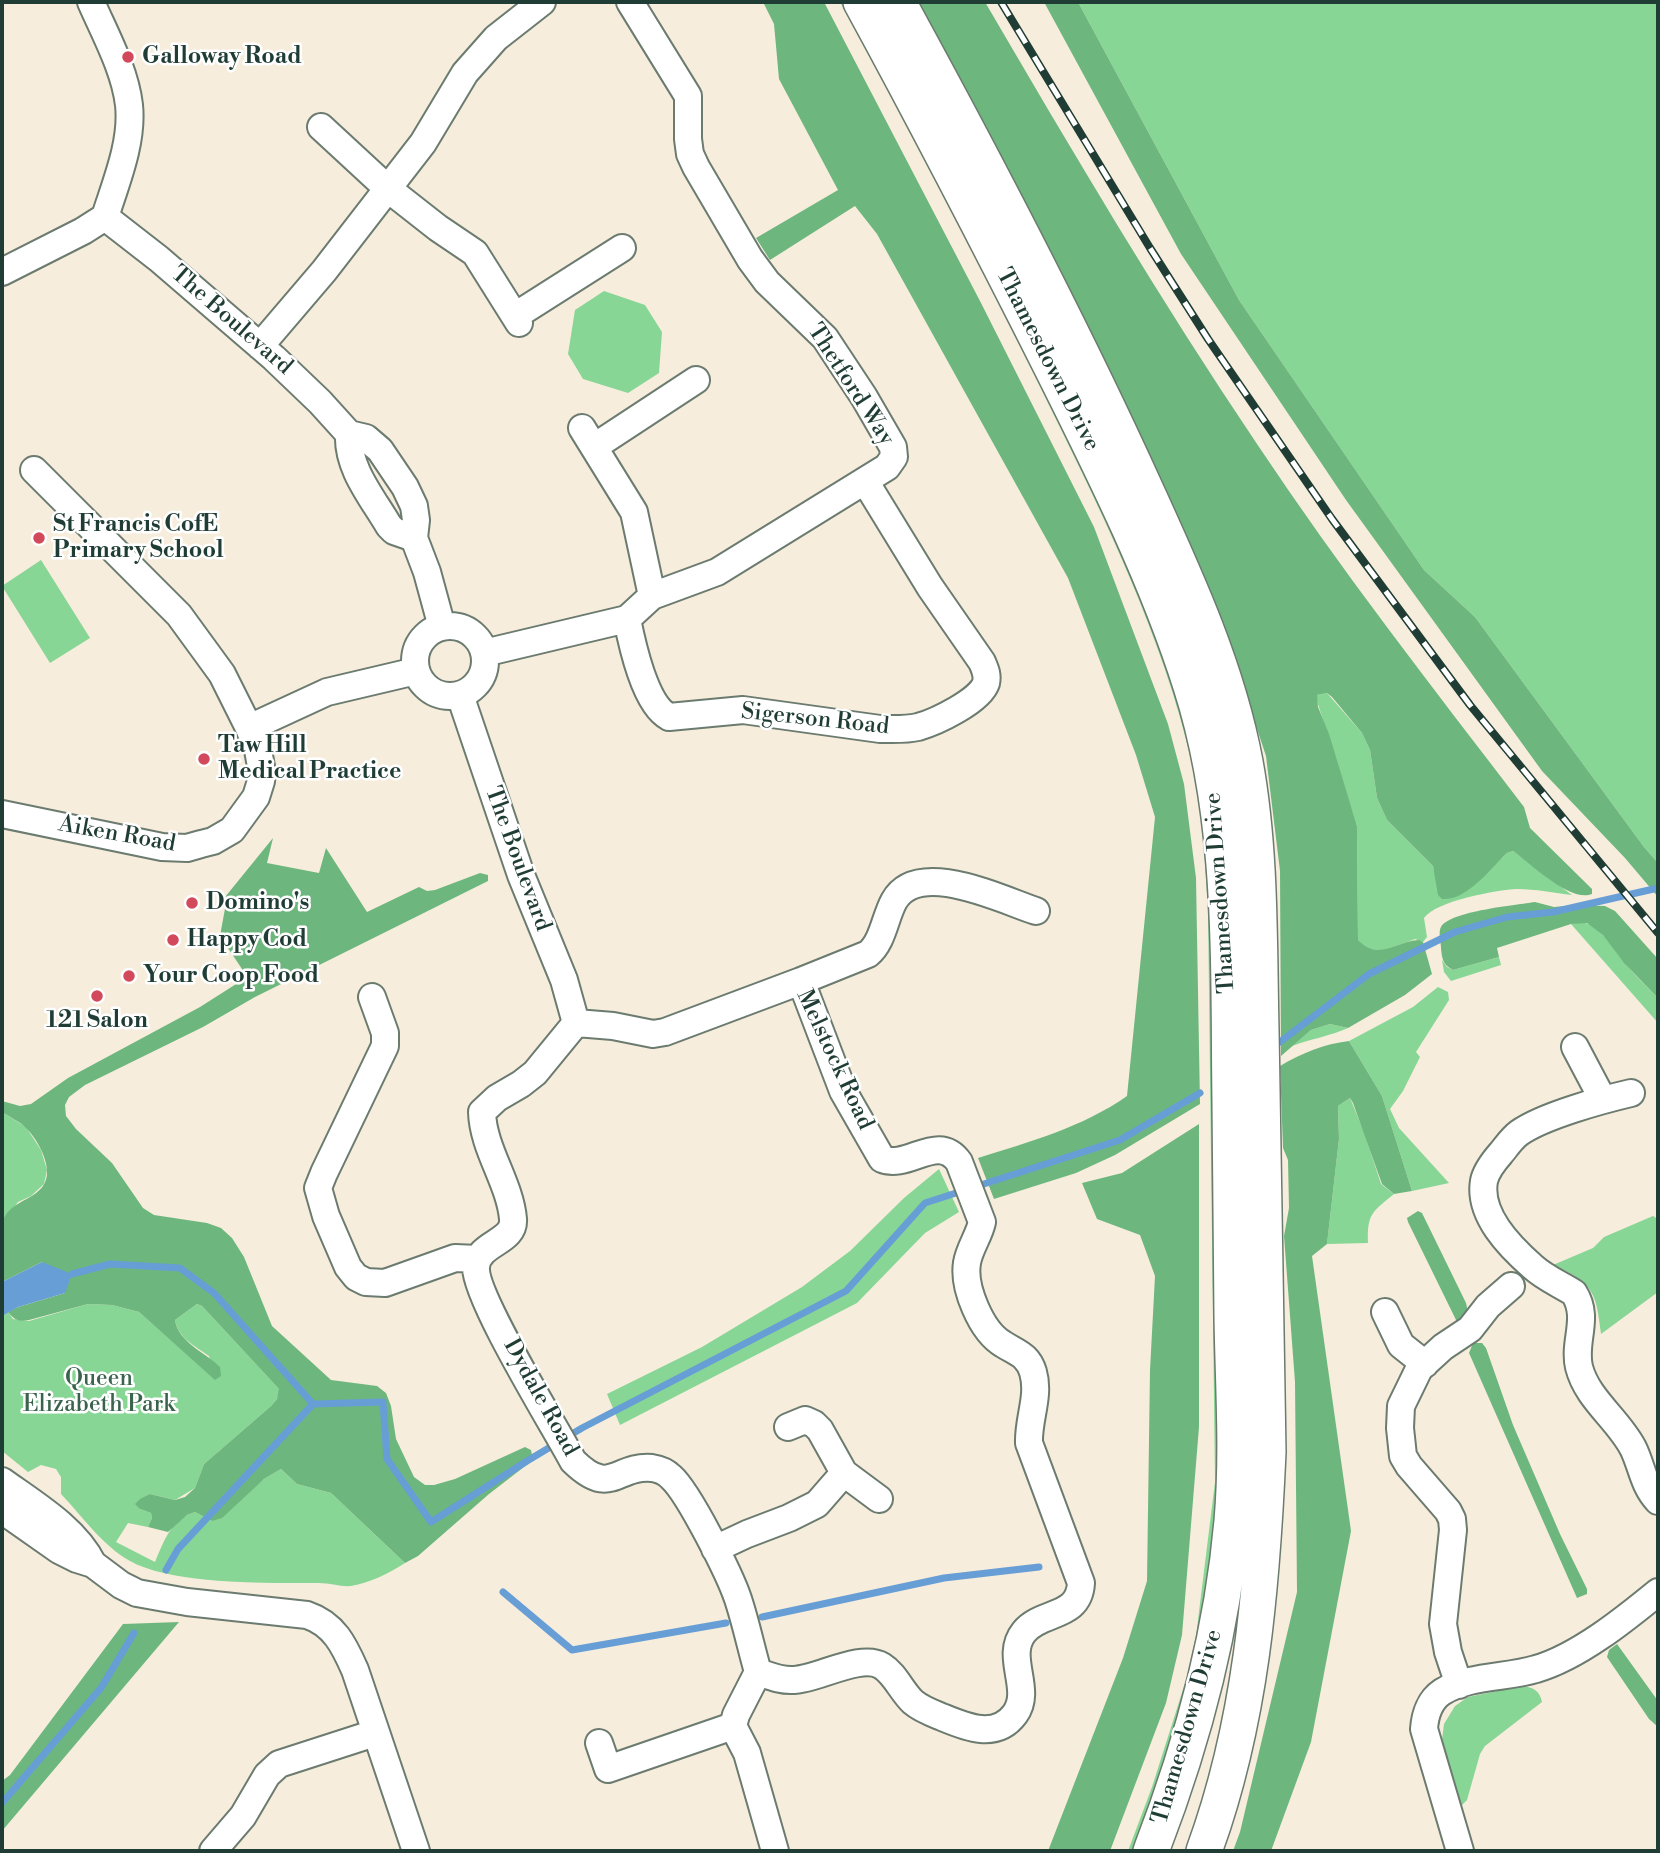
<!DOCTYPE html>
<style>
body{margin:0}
#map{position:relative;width:1660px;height:1853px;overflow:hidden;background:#f7eddc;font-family:"Libre Bodoni",serif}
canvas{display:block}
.frame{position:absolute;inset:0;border:4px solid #1f3d34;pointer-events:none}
</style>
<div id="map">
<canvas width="1660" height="1853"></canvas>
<div class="frame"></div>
</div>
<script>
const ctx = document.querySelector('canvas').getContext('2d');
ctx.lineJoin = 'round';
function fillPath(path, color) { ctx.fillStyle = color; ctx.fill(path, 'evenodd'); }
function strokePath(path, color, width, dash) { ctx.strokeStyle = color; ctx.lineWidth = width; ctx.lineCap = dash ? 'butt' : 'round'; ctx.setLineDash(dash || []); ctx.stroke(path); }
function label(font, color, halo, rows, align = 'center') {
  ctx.font = font + ' "Libre Bodoni",serif'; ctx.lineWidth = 5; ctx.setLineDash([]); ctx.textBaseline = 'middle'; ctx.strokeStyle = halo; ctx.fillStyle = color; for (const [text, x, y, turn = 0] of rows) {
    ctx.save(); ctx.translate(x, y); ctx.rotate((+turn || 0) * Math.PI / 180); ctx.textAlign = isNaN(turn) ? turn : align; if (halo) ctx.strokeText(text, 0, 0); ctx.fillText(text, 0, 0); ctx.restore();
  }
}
fillPath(new Path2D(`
 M 840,2 L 846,2 L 1085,464 L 1169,660 L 1209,830 L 1222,1493 L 1196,1671 L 1135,1851 L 1128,1851 L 1152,1787 L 1186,1680 L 1196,1636 L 1215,1482 L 1208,911 C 1205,861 1203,812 1192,764 C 1163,637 1104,517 1047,401 C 981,266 911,134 840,2 Z
 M 1078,2 L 1658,2 L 1658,863 L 1644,847 L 1475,617 L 1424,570 L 1239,300 Z
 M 604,291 L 645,305 L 662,332 L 659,373 L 628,393 L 583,379 L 568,354 L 575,310 Z
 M 41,560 L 90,638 L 50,663 L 2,586 Z
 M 1327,693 L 1362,733 L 1370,750 L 1377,798 L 1387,820 L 1433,866 L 1434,871 L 1468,890 L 1507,853 L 1513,851 L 1572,895 C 1555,893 1535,889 1517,889 C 1496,890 1436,901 1424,918 L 1427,937 L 1423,942 L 1415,939 L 1383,951 L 1366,949 L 1358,940 L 1357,826 L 1316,698 L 1317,695 Z
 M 1581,922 C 1602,925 1611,947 1624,962 C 1634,975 1647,986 1658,998 L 1658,1023 L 1571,924 Z
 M 1499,957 L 1501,965 L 1451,981 L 1444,972 L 1442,960 L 1447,967 L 1453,970 Z
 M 1438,987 L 1448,992 L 1449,1000 L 1416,1052 L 1420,1057 L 1403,1091 L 1390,1109 L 1399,1128 L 1449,1183 L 1412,1191 L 1382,1096 L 1349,1041 L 1413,1007 Z
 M 1330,1024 L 1348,1028 C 1330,1036 1311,1039 1292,1046 L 1311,1030 Z
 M 1350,1098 L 1364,1132 L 1381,1184 L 1394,1194 C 1372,1212 1367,1214 1368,1243 L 1327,1244 L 1339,1139 L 1338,1106 Z
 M 2,1112 L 26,1127 L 41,1150 L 47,1170 L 44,1184 L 31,1196 L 18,1202 L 2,1223 Z
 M 939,1169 L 959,1212 L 925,1233 L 857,1303 L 620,1425 L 607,1394 L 702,1347 L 802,1287 L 850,1251 L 904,1198 Z
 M 1653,1216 L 1658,1219 L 1658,1292 L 1601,1334 C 1596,1291 1593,1283 1553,1265 L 1593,1248 L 1604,1237 Z
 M 88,1304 L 112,1305 L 139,1312 L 215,1379 L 209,1356 C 195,1346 178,1338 175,1320 L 197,1304 L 202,1306 L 280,1390 L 277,1399 L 271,1406 L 204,1464 L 195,1488 L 175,1500 L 150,1494 L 140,1509 L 151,1513 L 152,1518 L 148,1527 L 128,1523 L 116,1542 L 155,1562 C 164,1541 171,1519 195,1512 L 212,1521 L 264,1479 L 281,1469 L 297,1484 L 331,1493 L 405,1563 C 389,1573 370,1583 351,1586 C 341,1587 330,1583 319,1583 C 269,1583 173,1585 130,1561 C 103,1546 82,1516 61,1494 L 61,1477 L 56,1469 L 41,1465 L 28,1472 L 2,1451 L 2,1316 L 8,1312 L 13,1319 L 29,1321 Z
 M 1522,1686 C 1533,1687 1540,1691 1542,1702 L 1485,1746 L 1480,1754 L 1467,1800 L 1461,1806 L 1458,1806 L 1441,1748 L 1444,1724 L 1455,1706 L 1468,1697 Z`), '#87d695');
fillPath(new Path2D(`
 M 763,2 L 824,2 L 980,301 L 1094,527 L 1168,724 L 1184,784 L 1196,878 L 1200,1104 L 1115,1155 L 1076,1173 L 994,1199 L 978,1158 C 1029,1142 1083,1127 1127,1096 L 1155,817 L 1136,755 L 1068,578 L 877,234 L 855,206 L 770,260 L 756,238 L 838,190 L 779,79 L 774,24 Z
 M 917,2 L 985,2 C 1072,151 1160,300 1257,444 C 1340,569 1433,688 1524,807 L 1530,828 L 1592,889 L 1592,894 C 1571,903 1531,864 1513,851 L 1507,853 C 1490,869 1467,901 1442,899 L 1438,895 L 1433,866 L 1387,820 L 1377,798 L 1370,750 L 1362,733 L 1332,697 L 1327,693 L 1317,695 L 1318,707 L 1329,734 L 1357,826 L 1358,940 C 1379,962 1396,941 1419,940 L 1423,942 L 1432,974 L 1405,995 L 1348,1028 L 1330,1024 L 1311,1030 L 1281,1056 L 1280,871 L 1266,756 L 1221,620 L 1110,373 L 983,123 Z
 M 1044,2 L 1078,2 L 1239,300 L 1424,570 L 1475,617 L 1644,847 L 1658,863 L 1658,897 L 1625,858 L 1542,771 L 1346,500 L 1181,254 Z
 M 273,838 L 267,863 L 319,873 L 326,848 L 367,912 L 419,887 L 427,891 L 435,890 L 480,873 L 488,875 L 488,881 L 255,997 L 203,1027 L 85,1085 L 69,1097 L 65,1105 L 66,1116 L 76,1129 L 112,1163 L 143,1208 L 154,1215 L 207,1223 L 221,1228 L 232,1238 L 244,1257 L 272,1326 L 331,1380 L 377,1386 L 386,1393 L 391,1406 L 396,1439 L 414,1477 L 425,1485 L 434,1485 L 455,1479 L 525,1447 L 531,1450 L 533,1460 L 489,1494 L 418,1556 L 405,1563 L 331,1493 L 297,1484 L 281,1469 L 264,1479 L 222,1518 L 212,1521 L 195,1512 L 187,1515 L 168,1532 L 148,1527 L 152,1518 L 151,1513 L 140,1509 L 135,1504 L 140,1499 L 150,1494 L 175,1500 L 185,1497 L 195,1488 L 204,1464 L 271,1406 L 277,1399 L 279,1389 L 202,1306 L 197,1304 L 175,1320 C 178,1342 206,1353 220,1367 L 221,1376 L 215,1380 L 139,1312 L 112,1305 L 88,1304 L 29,1320 C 18,1322 15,1320 8,1312 L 18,1307 L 65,1293 L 42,1262 L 2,1282 C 2,1265 0,1236 3,1221 C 9,1202 32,1201 43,1186 C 55,1170 38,1139 25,1127 C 19,1121 9,1117 2,1112 L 2,1101 L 20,1106 L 31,1104 L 68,1078 L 200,1007 L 244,979 L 246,975 L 220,936 L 226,903 L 221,902 Z
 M 1535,902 L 1554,907 L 1577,905 L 1605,906 L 1615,911 L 1658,959 L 1658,998 L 1624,963 L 1603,935 L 1587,923 L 1571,924 L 1497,948 L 1499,957 L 1453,970 C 1443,965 1442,959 1441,948 C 1441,942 1438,932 1441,927 C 1450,911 1517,905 1535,902 Z
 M 1349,1041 L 1382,1096 L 1412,1191 L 1394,1194 L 1382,1184 L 1353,1103 L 1350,1098 L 1338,1106 L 1339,1139 L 1327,1244 L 1312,1256 L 1351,1531 L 1311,1742 L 1271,1851 L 1233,1851 L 1240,1832 L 1297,1592 L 1295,1382 L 1284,1236 L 1289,1208 L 1288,1160 L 1283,1148 L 1280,1066 C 1302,1053 1324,1044 1349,1041 Z
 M 1199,1124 L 1199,1427 L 1182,1635 L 1166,1703 L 1110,1851 L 1048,1851 L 1123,1658 L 1147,1581 L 1150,1370 L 1155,1276 L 1140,1235 L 1097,1219 L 1082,1183 L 1122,1173 Z
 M 1418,1211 L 1422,1213 L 1466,1303 L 1468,1312 L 1458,1324 L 1408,1222 L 1407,1218 Z
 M 1473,1343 L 1482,1343 L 1486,1348 L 1513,1425 L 1560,1534 L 1587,1589 L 1587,1594 L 1577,1598 L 1469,1353 Z
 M 179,1622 L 2,1831 L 2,1781 L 10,1775 L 123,1624 Z
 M 1617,1644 L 1658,1701 L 1658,1727 L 1649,1719 L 1607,1657 L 1609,1650 Z`), '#6db77e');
fillPath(new Path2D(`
 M 42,1262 L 72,1274 L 65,1293 L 18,1307 L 2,1316 L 2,1282 Z`), '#679ed5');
strokePath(new Path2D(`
 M 1280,1042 L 1369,974 L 1455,932 L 1507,917 L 1553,912 L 1658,888
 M 72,1274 L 110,1264 L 180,1268 L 214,1293 L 313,1404 L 383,1402 L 387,1459 L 431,1522 L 527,1461 L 582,1428 L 846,1291 L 925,1203 L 1120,1140 L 1200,1093
 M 166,1570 L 178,1549 L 313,1404
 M 503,1592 L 572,1650 L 726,1623
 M 762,1617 L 944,1578 L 1039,1567
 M 2,1803 L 101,1688 L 134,1633`), '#679ed5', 7);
const minor = new Path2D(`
 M 321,127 L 387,188 L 438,228 L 475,253 L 519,323
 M 105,217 L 159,259 L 274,358 L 320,402 L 349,434 L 366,438 L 380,450 L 405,487 L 414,506 L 416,520 L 414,538 L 427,572 L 442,627
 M 2,272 L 83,231 L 105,217 C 116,182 133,142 129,105 C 125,70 105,34 91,2
 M 515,316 L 622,248
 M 260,346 L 324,271 L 423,143 L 465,73 L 496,38 L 542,2
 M 582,428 L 634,512 L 652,596
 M 349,434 C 347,468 372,497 389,526 L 394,531 L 414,538
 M 594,447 L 696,380
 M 627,619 C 632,644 645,705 669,717 L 743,710 L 880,729 C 893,729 905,730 918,727 C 936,722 980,701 986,683 C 988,675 985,669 982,662 L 930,587 L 865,481
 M415 661a35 35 0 1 1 70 0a35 35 0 1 1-70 0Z
 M 484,653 L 627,619 L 652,596 L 717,572 L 887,467 L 894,457 L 893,447 L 864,397 L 825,338 L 767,282 L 750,259 L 696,167 L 690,154 L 688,139 L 688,96 L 630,2
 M 460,695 L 521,875 L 564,980 L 576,1023
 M 249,728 L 327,692 L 416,671
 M 2,814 L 162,847 L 187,848 L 201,844 L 213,841 L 232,830 L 256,797 L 261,781 L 262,772 L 258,750 L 249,728 L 222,674 L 179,615 L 34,470
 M 801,981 L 868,954 C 883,942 885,917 894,901 C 918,858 1002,900 1036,911
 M 372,997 L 385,1033 L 385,1046 L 324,1173 L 318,1188 L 326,1216 L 348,1267 L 356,1277 L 366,1282 L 385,1283 L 455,1258 L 478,1259
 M 576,1023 L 613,1026 L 653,1034 L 665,1032 L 801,981 L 843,1091 L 882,1159 C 908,1170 938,1132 959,1162 L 982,1222 C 979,1236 969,1249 967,1263 C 963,1287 981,1331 1003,1344 C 1017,1353 1028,1355 1033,1372 C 1040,1396 1028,1419 1029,1443 L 1081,1583 C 1079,1619 1042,1610 1024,1632 C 1004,1657 1033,1689 1015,1714 C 996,1740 966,1727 942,1717 C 932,1713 921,1709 913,1702 C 902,1692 895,1674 882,1666 C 861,1653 818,1679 794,1680 C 781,1681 770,1676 758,1672
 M 576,1023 L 535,1073 L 521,1084 L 497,1098 L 482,1112 C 483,1149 510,1183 513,1219 C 515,1243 478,1242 476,1267 C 474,1296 555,1427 573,1461 C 611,1498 615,1465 652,1468 C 659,1469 666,1472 671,1477 C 689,1493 730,1575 738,1599 C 746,1623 751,1648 758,1672 L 736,1715 L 733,1726
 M 1575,1047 L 1603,1100
 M 1631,1093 C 1601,1100 1543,1116 1519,1133 C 1512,1138 1506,1147 1501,1153 C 1494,1161 1486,1171 1484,1181 C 1478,1215 1510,1247 1533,1267 C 1545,1278 1560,1284 1574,1293 C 1590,1318 1573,1341 1579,1367 C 1587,1399 1618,1419 1633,1448 C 1642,1466 1643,1485 1658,1501
 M 1385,1312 L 1401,1345 L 1425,1364
 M 788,1427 L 805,1420 L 814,1424 L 820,1430 L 844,1473 L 879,1499
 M 2,1481 C 34,1504 75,1528 93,1564
 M 2,1510 L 59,1550 L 77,1559 L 93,1564 L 121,1585 L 137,1593 L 187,1602 L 307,1615 C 334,1624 344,1645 355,1670 L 416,1851
 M 715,1549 L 747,1534 L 789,1518 L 817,1504 L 844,1473
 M 1459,1685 L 1448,1652 L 1443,1624 L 1453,1530 L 1452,1519 L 1448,1511 L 1409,1466 L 1403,1456 L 1400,1428 L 1401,1406 L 1419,1369 L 1443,1347 L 1470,1329 L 1488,1306 L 1511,1286
 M 599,1743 L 608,1769 L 733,1726 L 747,1753 L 775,1851
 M 213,1851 L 243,1816 L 267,1775 L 279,1764 L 375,1733
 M 1460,1851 L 1424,1729 C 1425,1715 1430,1700 1442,1692 C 1469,1675 1507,1678 1536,1669 C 1578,1657 1625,1619 1658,1592`);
const major = new Path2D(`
 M 861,2 C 928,125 992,249 1055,374 C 1105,474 1157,579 1191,686 C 1234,820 1228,963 1230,1102 C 1231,1173 1231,1245 1232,1316 C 1233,1385 1238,1453 1232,1521 C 1222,1635 1192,1745 1151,1851
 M 898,2 C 985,161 1070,323 1145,488 C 1185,576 1227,666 1245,762 C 1261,850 1259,941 1261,1030 C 1264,1170 1266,1311 1268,1452 C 1262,1588 1251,1723 1204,1851`);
strokePath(minor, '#6b7b6f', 30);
strokePath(major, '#6b7b6f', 38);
strokePath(minor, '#fff', 26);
strokePath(major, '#fff', 35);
const rail = new Path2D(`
 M 1001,2 L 1150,248 L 1208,339 L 1332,519 L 1470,705 L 1658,933`);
strokePath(rail, '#1f3d34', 8);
strokePath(rail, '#fff', 5, [16]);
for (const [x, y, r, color] of [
 [128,57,7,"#d1495b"],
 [39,538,7,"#d1495b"],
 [204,759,7,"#d1495b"],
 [192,903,7,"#d1495b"],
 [173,940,7,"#d1495b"],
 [129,976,7,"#d1495b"],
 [97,996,7,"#d1495b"]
]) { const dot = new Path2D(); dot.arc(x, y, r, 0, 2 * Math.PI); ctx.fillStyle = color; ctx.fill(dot); strokePath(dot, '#fff', 2.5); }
label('bold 23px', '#1f3d34', '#fff', [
 ["Galloway Road",142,57],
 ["St Francis CofE",53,525],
 ["Primary School",53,551],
 ["Taw Hill",218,746],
 ["Medical Practice",218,772],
 ["Domino's",206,903],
 ["Happy Cod",187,940],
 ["Your Coop Food",143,976],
 ["121 Salon",97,1021,"center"]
], 'left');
label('23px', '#1f3d34', '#fff', [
 ["The Boulevard",231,321,41],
 ["Thamesdown Drive",1047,360,63],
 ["Thetford Way",850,385,57],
 ["Sigerson Road",815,720,6],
 ["Aiken Road",117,835,10],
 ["The Boulevard",517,859,70],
 ["Thamesdown Drive",1221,893,-94],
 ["Melstock Road",834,1060,65],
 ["Dydale Road",540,1398,61],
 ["Thamesdown Drive",1188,1727,-74]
]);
label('23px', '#39634c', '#fff', [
 ["Queen",99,1379],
 ["Elizabeth Park",99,1405]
]);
</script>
